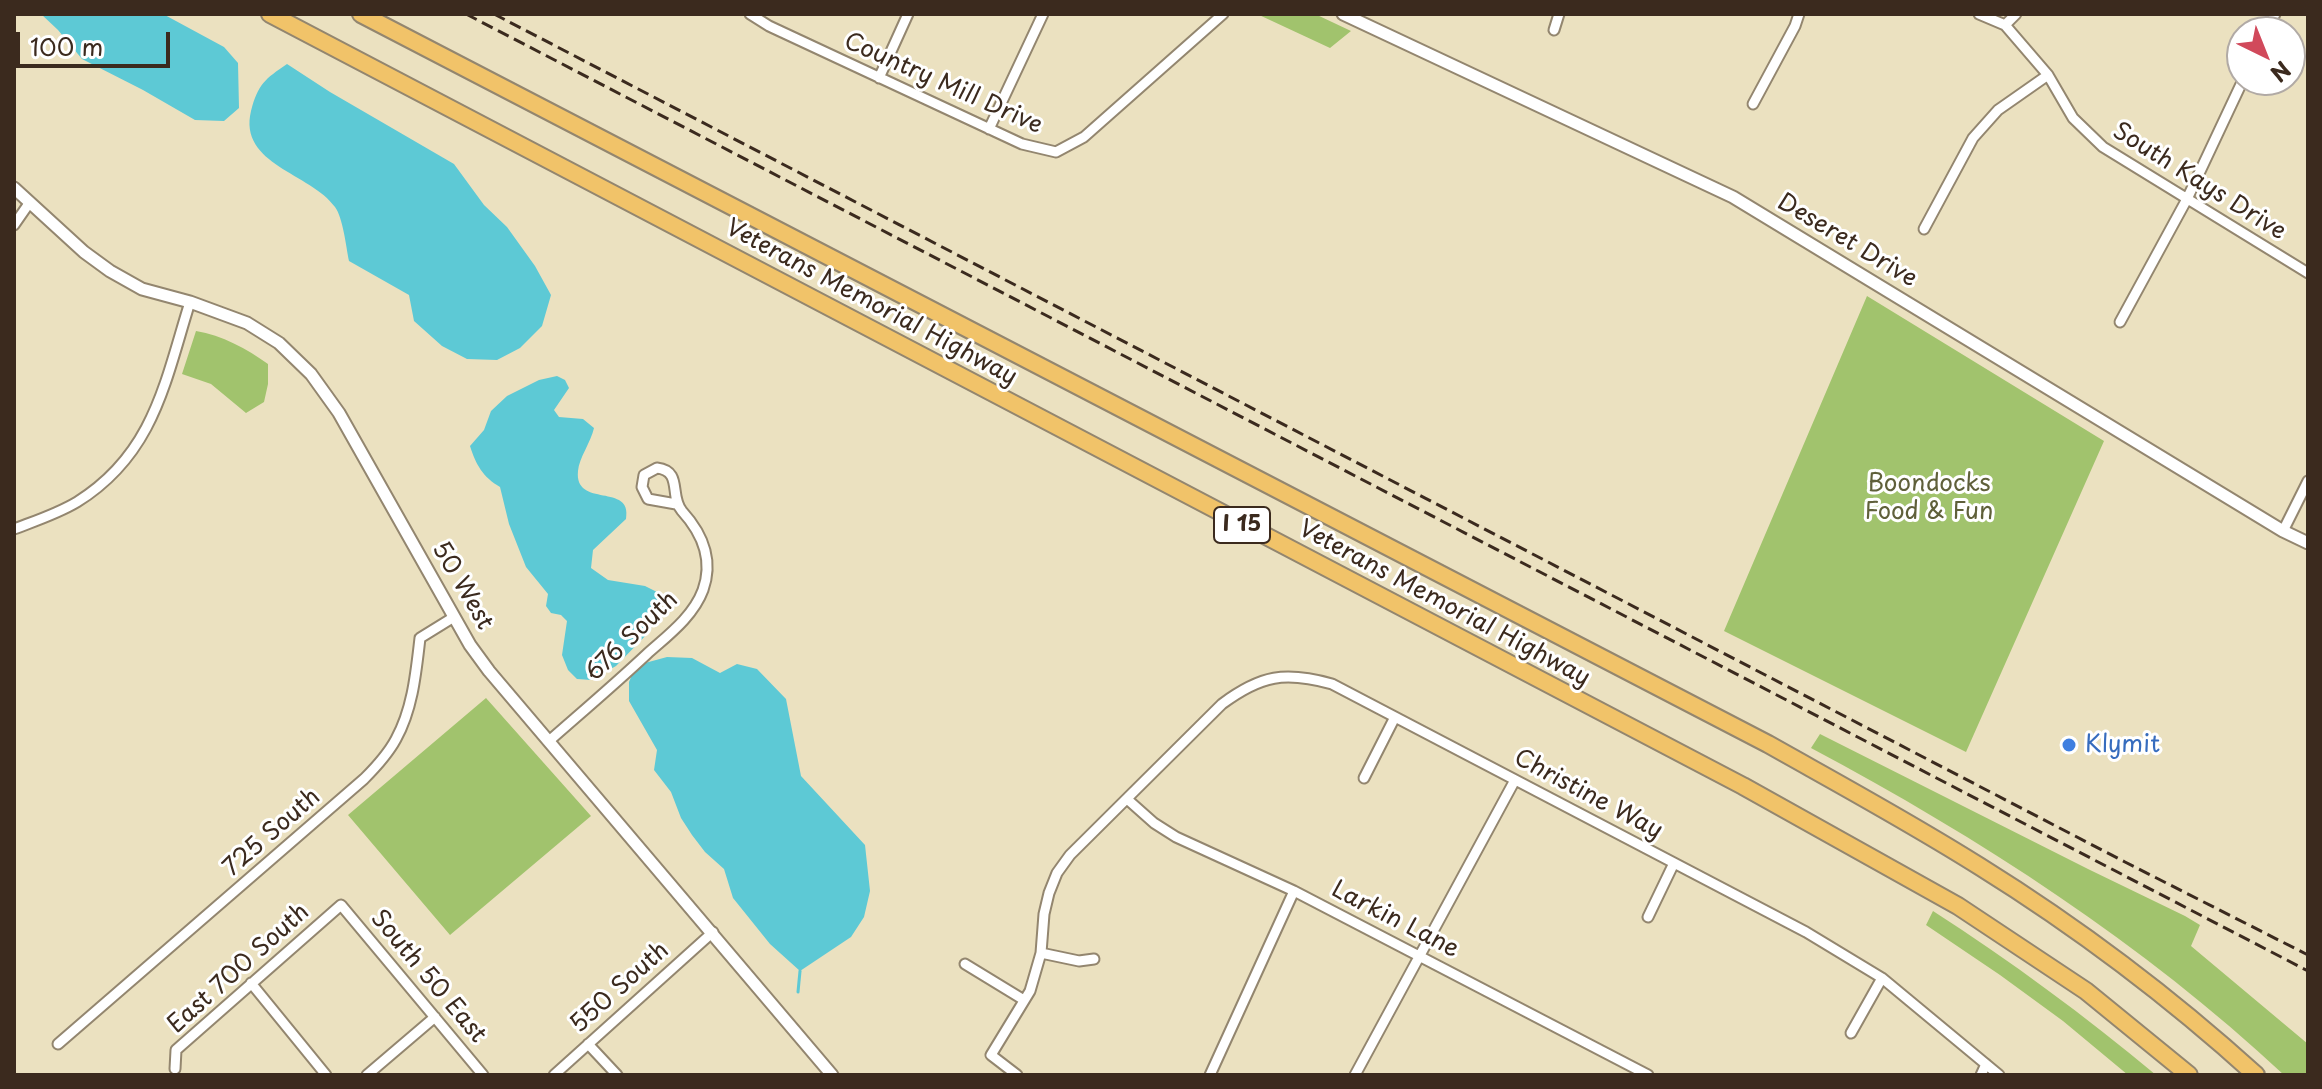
<!DOCTYPE html>
<style>
body{margin:0}
#map{position:relative;width:2322px;height:1089px;overflow:hidden;background:#ebe1c0;font-family:"Playpen Sans",sans-serif}
canvas{display:block}
.frame{position:absolute;inset:0;border:16px solid #3b2a1e;pointer-events:none}
.north{position:absolute;left:2226px;top:16px;width:80px;height:80px;box-sizing:border-box;background:#fff;border:2px solid #b1aaa5;border-radius:50%;rotate:137deg;font-size:22px;font-weight:700;line-height:32px;text-align:center;color:#3b2a1e}
.north::after{content:'';display:block;margin:auto;width:28px;height:36px;background:#d1495b;clip-path:polygon(50% 0,100% 100%,50% 72%,0 100%)}
.scale{position:absolute;left:16px;top:32px;width:154px;height:36px;box-sizing:border-box;border:4px solid #3b2a1e;border-top:0;padding-left:10px;font-size:24px;line-height:28px;white-space:nowrap;color:#3b2a1e;-webkit-text-stroke:6px #fff;paint-order:stroke}
</style>
<div id="map">
<canvas width="2322" height="1089"></canvas>
<div class="frame"></div>
<div class="north">N</div>
<div class="scale">100 m</div>
</div>
<script>
const ctx = document.querySelector('canvas').getContext('2d');
ctx.lineJoin = 'round';
function fillPath(path, color) { ctx.fillStyle = color; ctx.fill(path, 'evenodd'); }
function strokePath(path, color, width, dash) { ctx.strokeStyle = color; ctx.lineWidth = width; ctx.lineCap = dash ? 'butt' : 'round'; ctx.setLineDash(dash || []); ctx.stroke(path); }
function label(font, color, halo, rows, align = 'center') {
  ctx.font = font + ' "Playpen Sans",sans-serif'; ctx.lineWidth = 6; ctx.setLineDash([]); ctx.textBaseline = 'middle'; ctx.strokeStyle = halo; ctx.fillStyle = color; for (const [text, x, y, turn = 0] of rows) {
    ctx.save(); ctx.translate(x, y); ctx.rotate((+turn || 0) * Math.PI / 180); ctx.textAlign = isNaN(turn) ? turn : align; if (halo) ctx.strokeText(text, 0, 0); ctx.fillText(text, 0, 0); ctx.restore();
  }
}
fillPath(new Path2D(`
 M 1257,14 L 1315,14 L 1351,31 L 1330,48 Z
 M 1867,296 L 2104,441 L 1966,752 L 1724,631 Z
 M 196,331 C 222,335 247,349 268,364 L 268,384 L 264,402 L 246,413 L 211,384 L 182,374 Z
 M 486,698 L 591,816 L 450,935 L 348,815 Z
 M 1820,734 L 2088,869 L 2185,916 L 2200,925 L 2191,946 L 2308,1044 L 2308,1075 L 2284,1075 C 2144,944 1980,838 1811,748 Z
 M 1933,911 C 2011,961 2085,1016 2156,1075 L 2128,1075 L 2063,1021 L 2000,975 L 1926,925 Z`), '#a1c36d');
fillPath(new Path2D(`
 M 41,14 L 163,14 L 224,47 L 238,63 L 239,108 L 224,121 L 195,120 L 143,90 L 82,59 L 58,30 Z
 M 287,64 L 330,92 L 454,164 L 484,205 L 507,227 L 535,266 L 551,295 L 542,326 L 520,348 L 497,360 L 467,359 L 442,346 L 414,321 L 409,295 L 349,261 C 346,246 343,218 335,207 C 311,173 238,165 251,111 C 258,84 265,79 287,64 Z
 M 557,376 L 565,380 L 569,388 L 554,410 L 559,417 L 583,419 L 594,428 C 591,442 579,458 578,471 C 574,509 633,482 626,519 L 593,550 L 591,568 L 608,580 L 645,586 L 657,592 L 659,603 L 652,613 L 651,630 L 616,666 L 591,680 L 577,679 L 568,670 L 562,655 L 567,621 L 561,615 L 551,613 L 546,606 L 548,594 L 526,567 L 509,524 L 500,487 C 483,477 476,465 470,446 L 484,430 L 491,411 L 507,396 L 539,380 Z
 M 667,657 L 692,658 L 720,673 L 737,664 L 757,669 L 786,699 L 801,776 L 865,845 L 870,891 L 864,917 L 851,937 L 800,971 L 770,944 L 733,898 L 724,869 L 705,852 L 692,835 L 681,818 L 671,792 L 654,770 L 657,750 L 629,701 L 629,682 L 634,670 L 645,663 Z`), '#5dc9d5');
strokePath(new Path2D(`
 M 798,992 L 800,971`), '#5dc9d5', 3);
const minor = new Path2D(`
 M 750,14 L 769,26 L 1022,144 L 1056,152 L 1084,137 L 1223,14
 M 1979,14 L 2005,25 L 2048,75 L 2073,118 L 2103,147 L 2308,273
 M 2005,25 L 2016,14
 M 1554,30 L 1559,14
 M 2266,32 L 2275,14
 M 879,78 L 908,14
 M 1753,104 L 1795,26 L 1799,14
 M 989,129 L 1043,14
 M 14,225 L 30,202
 M 1924,229 L 1973,138 L 1998,110 L 2048,75
 M 2120,322 L 2187,199 L 2243,80
 M 14,529 C 35,521 57,514 77,502 C 154,454 165,382 190,302
 M 2283,531 L 2308,481
 M 549,741 C 582,712 615,684 647,654 C 667,636 693,617 703,590 C 714,559 702,533 682,511 C 669,496 683,471 657,468 L 644,475 L 642,487 L 648,499 L 676,504
 M 1364,778 L 1395,717
 M 1127,799 L 1154,823 L 1176,837 L 1294,891 L 1648,1075
 M 1648,917 L 1674,863
 M 1041,953 L 1079,961 L 1094,959
 M 965,964 L 1024,1000
 M 251,983 L 326,1075
 M 1851,1033 L 1882,978
 M 58,1044 L 364,779 C 376,767 388,754 396,739 C 413,708 416,672 420,638 L 454,617
 M 588,1044 L 617,1075
 M 175,1069 L 176,1050 L 341,905 L 483,1075
 M 367,1075 L 435,1017
 M 554,1075 L 713,932
 M 1017,1075 L 991,1055 L 1030,991 L 1041,953 L 1044,914 L 1049,893 L 1057,873 L 1070,855 L 1222,704 C 1261,675 1285,671 1332,684 L 1806,932 L 1882,978 L 1999,1075
 M 1210,1075 L 1294,891
 M 1355,1075 L 1515,780
 M 1981,1075 L 1986,1064`);
const tertiary = new Path2D(`
 M 1343,14 L 1733,197 L 2283,531 L 2308,543
 M 14,188 L 84,252 L 110,271 L 142,289 L 190,302 L 247,323 L 279,343 L 311,374 L 339,413 L 470,645 L 489,671 L 832,1075`);
const motorway = new Path2D(`
 M 270,14 L 1743,786 L 1958,906 L 2086,991 L 2189,1075
 M 361,14 L 1768,744 C 1839,784 1911,823 1979,866 C 2077,927 2170,997 2256,1075`);
strokePath(minor, '#93866f', 13);
strokePath(tertiary, '#93866f', 15);
strokePath(motorway, '#93866f', 20);
strokePath(minor, '#fff', 9);
strokePath(tertiary, '#fff', 11);
strokePath(motorway, '#f1c369', 16);
strokePath(new Path2D(`
 M 466,14 L 2308,971
 M 494,14 L 2125,862 L 2308,955`), '#3b2a1e', 3, [12, 6]);
for (const [x, y, r, color] of [
 [2069,745,8,"#3f7fe0"]
]) { const dot = new Path2D(); dot.arc(x, y, r, 0, 2 * Math.PI); ctx.fillStyle = color; ctx.fill(dot); strokePath(dot, '#fff', 3); }
for (const [x, y, w] of [
 [1242,525,56]
]) { const box = new Path2D(); box.roundRect(x - w / 2, y - 18, w, 36, 6); ctx.fillStyle = '#fff'; ctx.fill(box); strokePath(box, '#3b2a1e', 2); }
label('bold 22px', '#3b2a1e', null, [
 ["I 15",1242,525]
]);
label('24px', '#3b2a1e', '#fff', [
 ["Country Mill Drive",943,84,24],
 ["South Kays Drive",2199,182,32],
 ["Deseret Drive",1847,241,31],
 ["Veterans Memorial Highway",871,303,28],
 ["50 West",462,586,60],
 ["Veterans Memorial Highway",1444,604,28],
 ["676 South",632,637,-44],
 ["Christine Way",1588,795,28],
 ["725 South",272,833,-41],
 ["Larkin Lane",1395,920,27],
 ["East 700 South",239,969,-42],
 ["South 50 East",428,977,50],
 ["550 South",620,988,-42]
]);
label('24px', '#5f603a', '#fff', [
 ["Boondocks",1929,484],
 ["Food & Fun",1929,512]
]);
label('24px', '#366cbe', '#fff', [
 ["Klymit",2085,745]
], 'left');
</script>
